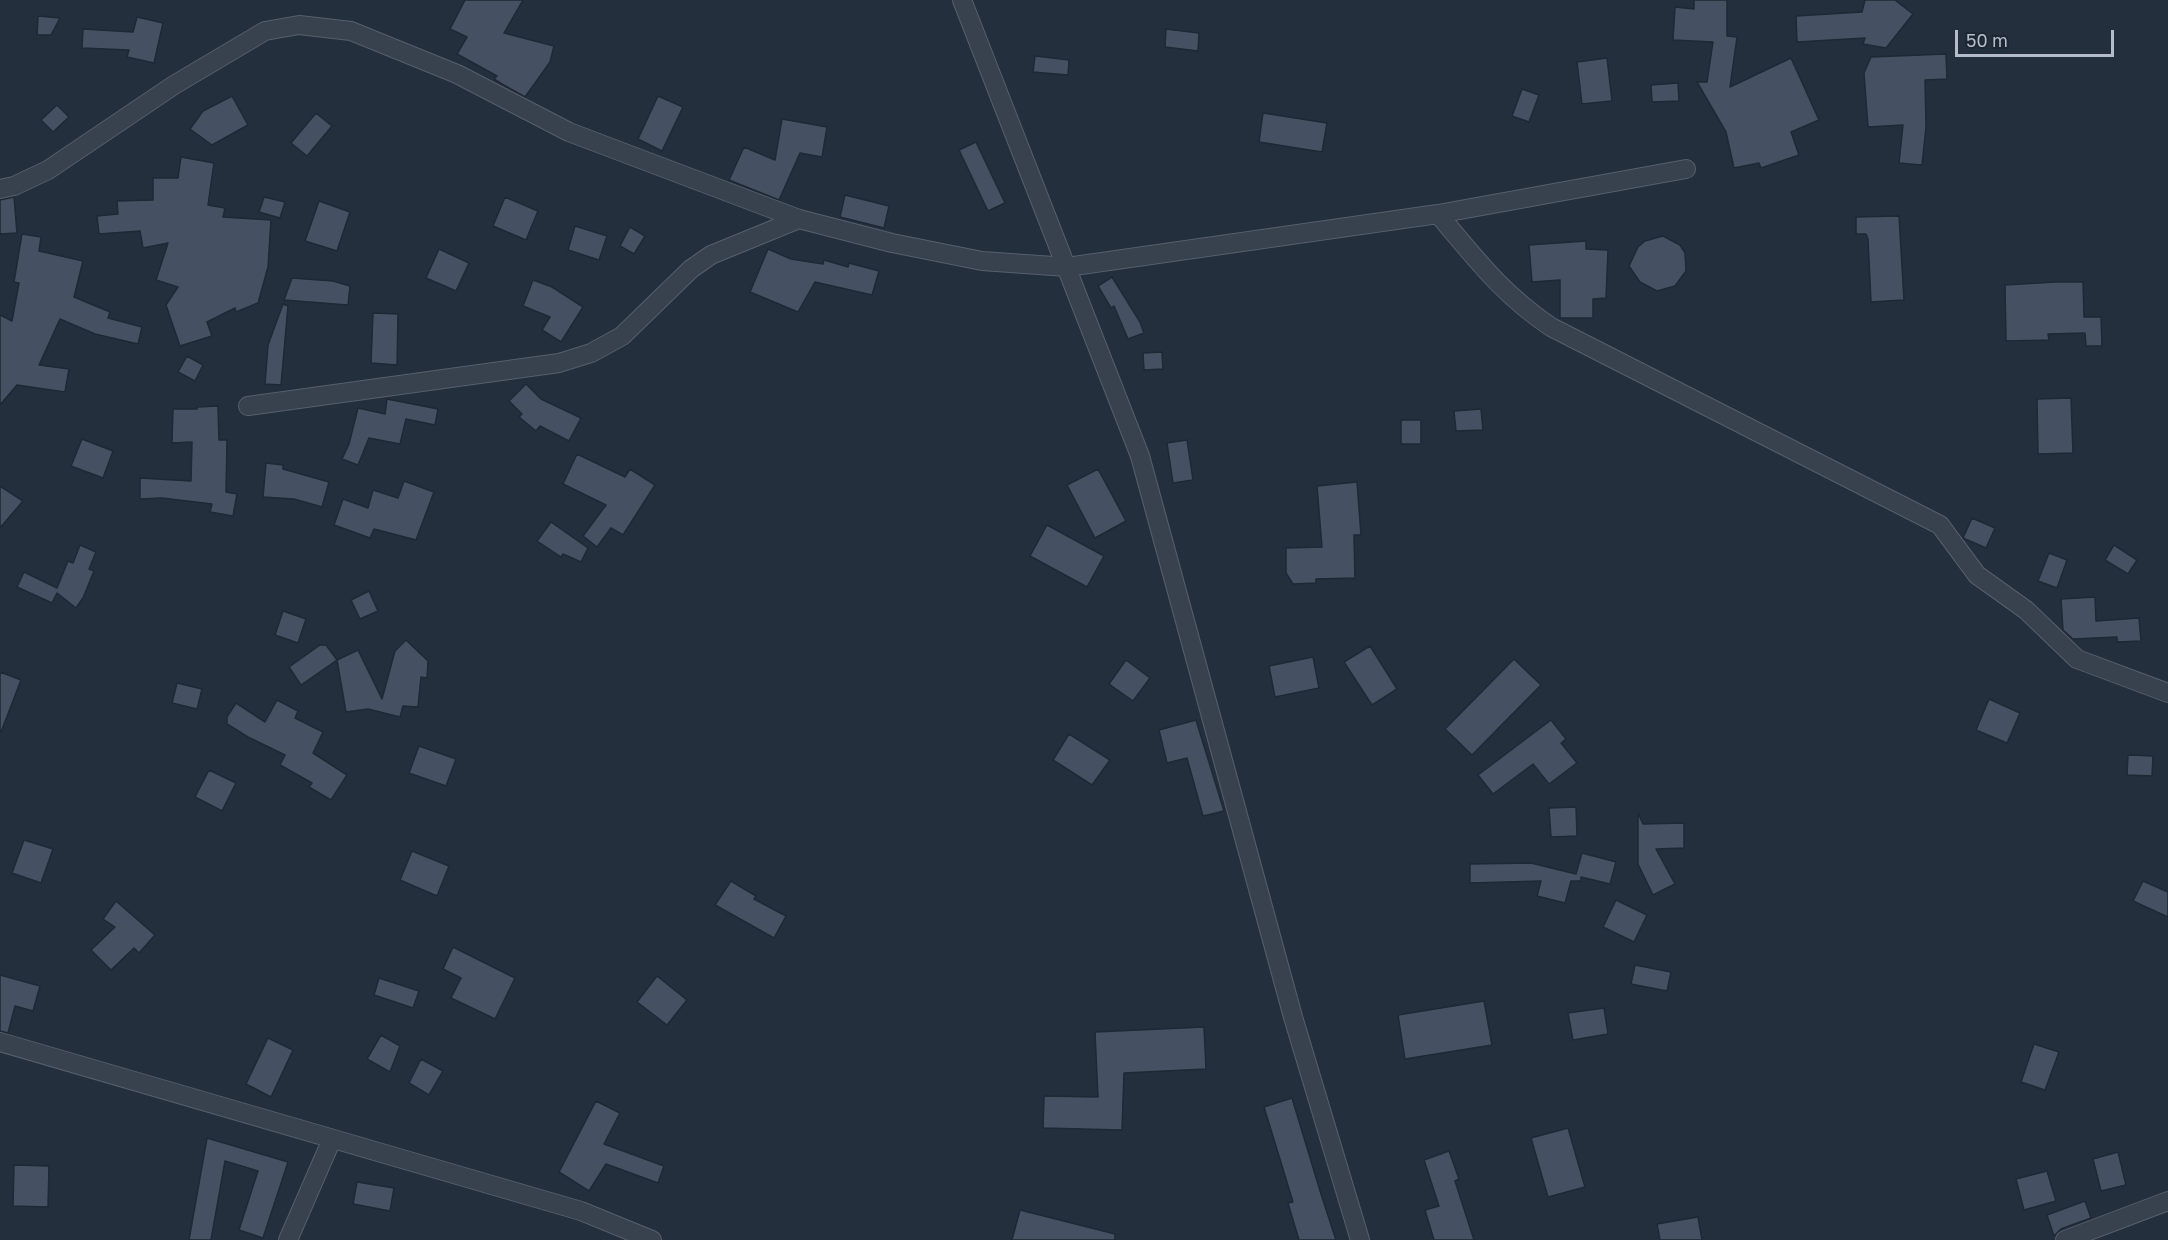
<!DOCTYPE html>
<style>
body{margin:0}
#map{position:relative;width:2168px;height:1240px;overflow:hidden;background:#242f3e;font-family:"Golos Text",sans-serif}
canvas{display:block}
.scale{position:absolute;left:1955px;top:30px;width:159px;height:27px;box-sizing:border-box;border:3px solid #b4bcc9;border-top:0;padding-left:8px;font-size:18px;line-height:21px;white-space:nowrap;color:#b4bcc9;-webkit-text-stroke:4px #1d2633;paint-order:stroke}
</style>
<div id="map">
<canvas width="2168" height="1240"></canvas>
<div class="scale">50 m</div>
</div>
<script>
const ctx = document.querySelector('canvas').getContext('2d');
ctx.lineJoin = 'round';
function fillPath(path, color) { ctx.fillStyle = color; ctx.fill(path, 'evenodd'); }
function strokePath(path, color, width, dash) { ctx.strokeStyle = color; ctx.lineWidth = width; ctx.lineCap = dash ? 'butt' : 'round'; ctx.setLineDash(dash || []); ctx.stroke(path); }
const building = new Path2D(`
 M 465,0 L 523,0 L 504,33 L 554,46 L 550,62 L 525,97 L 502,84 L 494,79 L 497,76 L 457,54 L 467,37 L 450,29 Z
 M 1694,0 L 1727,0 L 1727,36 L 1737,37 L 1730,87 L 1791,58 L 1819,120 L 1791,132 L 1799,155 L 1761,168 L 1759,163 L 1734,168 L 1726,132 L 1697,82 L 1707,82 L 1713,42 L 1673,40 L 1675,7 L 1694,9 Z
 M 1865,0 L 1895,0 L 1913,14 L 1886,48 L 1863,44 L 1865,38 L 1797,42 L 1796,16 L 1862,12 Z
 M 38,16 L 60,18 L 51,35 L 37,35 Z
 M 137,17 L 163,23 L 154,63 L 127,57 L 129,50 L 82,48 L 83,29 L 133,32 Z
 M 1166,29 L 1199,33 L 1198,51 L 1165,47 Z
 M 1946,54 L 1947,79 L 1925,80 L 1926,127 L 1922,165 L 1899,163 L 1903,125 L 1868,127 L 1864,73 L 1871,57 Z
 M 1035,56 L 1069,60 L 1068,75 L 1033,72 Z
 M 1607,58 L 1612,101 L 1582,104 L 1577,62 Z
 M 1678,83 L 1679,101 L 1652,102 L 1651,85 Z
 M 1522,89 L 1539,95 L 1529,122 L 1512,116 Z
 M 232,96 L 248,125 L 212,145 L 190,129 L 203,111 Z
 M 658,96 L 683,107 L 662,151 L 638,139 Z
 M 57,105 L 69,117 L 53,132 L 41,120 Z
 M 316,113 L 332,126 L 307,156 L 291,143 Z
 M 1263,113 L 1327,123 L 1322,152 L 1259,142 Z
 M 782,119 L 827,127 L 822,157 L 800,153 L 779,200 L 729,180 L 744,147 L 775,160 Z
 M 976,142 L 1005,203 L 988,211 L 959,150 Z
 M 181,157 L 214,163 L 208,205 L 225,208 L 223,217 L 271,220 L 268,267 L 258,303 L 236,312 L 235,308 L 207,322 L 212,336 L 180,346 L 166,305 L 178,287 L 156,280 L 168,243 L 143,248 L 140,231 L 99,234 L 97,216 L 118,214 L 117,201 L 153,200 L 153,178 L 178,178 Z
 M 845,195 L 889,206 L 884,228 L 840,217 Z
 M 14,197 L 17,233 L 0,234 L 0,200 Z
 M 264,197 L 285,202 L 280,218 L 259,212 Z
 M 505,197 L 538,211 L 526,240 L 493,226 Z
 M 319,201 L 350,212 L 337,251 L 305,241 Z
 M 1899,216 L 1904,300 L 1871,302 L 1868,239 L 1866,234 L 1856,234 L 1856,217 Z
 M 575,226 L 607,236 L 599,260 L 568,250 Z
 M 630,227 L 645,236 L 634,254 L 620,246 Z
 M 22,234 L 41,237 L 39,251 L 83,261 L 74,297 L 110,312 L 108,318 L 142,327 L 138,344 L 95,334 L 60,319 L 39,365 L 69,369 L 65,392 L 17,385 L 0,405 L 0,315 L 12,321 L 19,283 L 14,282 Z
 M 1663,236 L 1680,245 L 1685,253 L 1686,271 L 1675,286 L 1657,291 L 1640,282 L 1629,266 L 1638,247 L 1645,241 Z
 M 1586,241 L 1586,249 L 1608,250 L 1606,298 L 1593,299 L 1593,318 L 1560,318 L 1560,280 L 1532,282 L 1529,245 Z
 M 439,249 L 469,263 L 456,291 L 426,278 Z
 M 768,249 L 791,259 L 823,264 L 824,260 L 848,267 L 849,263 L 879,271 L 872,295 L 815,282 L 798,312 L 750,292 Z
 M 1112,277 L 1140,322 L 1144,333 L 1128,339 L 1114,306 L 1111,308 L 1098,286 Z
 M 292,278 L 333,281 L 350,286 L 348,305 L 284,300 Z
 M 533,280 L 552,287 L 583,307 L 561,342 L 542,330 L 550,317 L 523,306 Z
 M 2055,282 L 2083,282 L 2084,317 L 2101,317 L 2102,346 L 2086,346 L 2085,333 L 2048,334 L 2049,340 L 2006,341 L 2005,285 Z
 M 283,304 L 288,306 L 281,385 L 265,384 L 268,345 Z
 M 373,313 L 398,314 L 397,365 L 371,363 Z
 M 1162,352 L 1163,369 L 1144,370 L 1143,353 Z
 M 187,356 L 203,365 L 195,381 L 178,372 Z
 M 526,384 L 541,399 L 581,418 L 569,441 L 540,426 L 536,431 L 519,417 L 522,414 L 509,401 Z
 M 2071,398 L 2073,453 L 2038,454 L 2037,399 Z
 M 387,399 L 438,409 L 435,425 L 406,419 L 400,444 L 369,438 L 358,465 L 342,459 L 349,444 L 358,408 L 385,414 Z
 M 218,406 L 219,440 L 227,440 L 226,492 L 237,494 L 233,516 L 210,512 L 212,504 L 162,498 L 140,499 L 140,478 L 191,481 L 192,442 L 172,443 L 173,409 L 197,409 L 197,407 Z
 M 1481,409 L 1483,430 L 1456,431 L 1454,411 Z
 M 1401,420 L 1421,420 L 1421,444 L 1401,444 Z
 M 82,439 L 113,451 L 103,478 L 71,466 Z
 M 1187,440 L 1193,480 L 1173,483 L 1167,443 Z
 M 577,454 L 625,477 L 630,469 L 655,485 L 623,535 L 611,528 L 597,547 L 583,536 L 606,505 L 563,484 Z
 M 266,463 L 283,465 L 283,469 L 329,482 L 322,507 L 294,499 L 263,497 Z
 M 1098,469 L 1126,521 L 1095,538 L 1067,485 Z
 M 404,481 L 434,492 L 416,540 L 374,529 L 370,538 L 334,525 L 343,499 L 368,508 L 373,490 L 398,498 Z
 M 1357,482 L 1361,535 L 1354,535 L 1355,578 L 1316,579 L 1316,583 L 1293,584 L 1286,573 L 1286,548 L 1322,547 L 1317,486 Z
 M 0,486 L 23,501 L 0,528 Z
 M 1972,518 L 1995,528 L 1986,548 L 1963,538 Z
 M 551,522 L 588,548 L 581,562 L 563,554 L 561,557 L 537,541 Z
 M 1047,525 L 1104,556 L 1087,587 L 1030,556 Z
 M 80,545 L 96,552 L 89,569 L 94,571 L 83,598 L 76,608 L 57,593 L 52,603 L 17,587 L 24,572 L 57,588 L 68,561 L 73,563 Z
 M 2114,545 L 2137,560 L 2128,574 L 2105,560 Z
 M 2049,553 L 2067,560 L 2057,588 L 2038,581 Z
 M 369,591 L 378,611 L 360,619 L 351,600 Z
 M 2095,597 L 2096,621 L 2139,618 L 2141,641 L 2117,642 L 2117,637 L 2073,639 L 2063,630 L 2061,599 Z
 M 283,611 L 306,619 L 298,643 L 275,635 Z
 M 406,640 L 428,661 L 427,678 L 421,677 L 418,707 L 403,706 L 400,717 L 368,709 L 346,712 L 337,660 L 358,650 L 382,699 L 395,651 Z
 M 320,645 L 326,645 L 337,660 L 301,685 L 289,667 Z
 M 1370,646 L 1397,689 L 1372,705 L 1344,662 Z
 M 1313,657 L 1319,688 L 1275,697 L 1269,666 Z
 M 1514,659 L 1541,685 L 1472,755 L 1445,729 Z
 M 1126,660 L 1150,678 L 1133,701 L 1109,684 Z
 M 0,672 L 21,680 L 1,732 L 0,731 Z
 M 177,683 L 202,689 L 197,709 L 172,703 Z
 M 1989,699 L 2020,713 L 2007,743 L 1976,730 Z
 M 277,700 L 298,711 L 295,718 L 323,732 L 313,753 L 347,775 L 331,800 L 309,787 L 312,783 L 280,765 L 285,755 L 248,737 L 227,724 L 227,717 L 236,703 L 265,722 Z
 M 1196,720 L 1224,811 L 1203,816 L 1187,758 L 1167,763 L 1159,730 Z
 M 1551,720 L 1566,739 L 1561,743 L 1577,763 L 1549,784 L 1533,764 L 1493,794 L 1478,775 Z
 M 1069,734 L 1110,760 L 1092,785 L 1053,760 Z
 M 419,746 L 456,759 L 446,786 L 409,773 Z
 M 2128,755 L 2153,756 L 2152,776 L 2127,775 Z
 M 209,770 L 236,783 L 222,811 L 195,797 Z
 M 1576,807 L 1577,836 L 1551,837 L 1549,808 Z
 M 1638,813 L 1643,824 L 1684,823 L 1684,848 L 1656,849 L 1675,884 L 1653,895 L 1638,864 Z
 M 24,840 L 53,849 L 41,883 L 12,873 Z
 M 412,851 L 449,866 L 437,896 L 400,880 Z
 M 1582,853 L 1616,862 L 1610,884 L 1581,877 L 1581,881 L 1571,881 L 1565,903 L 1537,896 L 1541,881 L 1470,883 L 1470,864 L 1531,863 L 1576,874 Z
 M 731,881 L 756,896 L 754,899 L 786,916 L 774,938 L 715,905 Z
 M 2143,881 L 2168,892 L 2168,917 L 2133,901 Z
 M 1616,900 L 1647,915 L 1634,942 L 1603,927 Z
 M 116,901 L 155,935 L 139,953 L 134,948 L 111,970 L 91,950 L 115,927 L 103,919 Z
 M 453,947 L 515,978 L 495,1019 L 451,998 L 461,978 L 443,969 Z
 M 1635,965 L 1671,972 L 1667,991 L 1631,984 Z
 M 0,975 L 40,986 L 33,1011 L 15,1006 L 8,1033 L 0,1031 Z
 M 657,976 L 687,1000 L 667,1025 L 637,1002 Z
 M 379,978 L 419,991 L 413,1008 L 374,995 Z
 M 1484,1001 L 1492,1045 L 1405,1059 L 1398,1015 Z
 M 1604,1008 L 1608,1034 L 1573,1040 L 1568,1013 Z
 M 1204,1027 L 1206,1069 L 1124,1073 L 1122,1130 L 1043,1128 L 1044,1096 L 1098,1097 L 1095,1032 Z
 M 381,1035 L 400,1046 L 390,1072 L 367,1059 Z
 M 268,1038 L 293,1050 L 271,1097 L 246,1084 Z
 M 2034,1044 L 2059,1052 L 2045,1090 L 2021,1082 Z
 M 421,1059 L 443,1071 L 429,1095 L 409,1083 Z
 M 1292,1098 L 1321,1194 L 1336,1240 L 1299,1240 L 1288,1203 L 1293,1202 L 1264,1107 Z
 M 596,1101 L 620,1113 L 604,1144 L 664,1166 L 658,1183 L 606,1164 L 589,1191 L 559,1172 Z
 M 1568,1128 L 1585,1187 L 1548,1197 L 1531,1138 Z
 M 207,1138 L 288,1162 L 263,1238 L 239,1230 L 258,1171 L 225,1161 L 211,1240 L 189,1240 Z
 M 1449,1151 L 1459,1179 L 1455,1181 L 1474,1240 L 1434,1240 L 1425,1210 L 1439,1206 L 1424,1160 Z
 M 2118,1152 L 2126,1185 L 2101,1191 L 2093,1159 Z
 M 14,1165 L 49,1166 L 48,1207 L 13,1206 Z
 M 2047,1171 L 2056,1201 L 2024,1210 L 2016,1179 Z
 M 357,1182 L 394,1188 L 390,1211 L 353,1204 Z
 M 2085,1201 L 2091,1218 L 2061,1229 L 2054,1236 L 2047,1215 Z
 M 1020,1210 L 1115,1234 L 1115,1240 L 1012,1240 Z
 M 1698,1217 L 1702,1240 L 1660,1240 L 1657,1224 Z`);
fillPath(building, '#455162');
strokePath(building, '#1f2835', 1.5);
const street = new Path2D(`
 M 962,0 L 1140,456 L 1293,1017 L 1360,1240
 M 0,189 L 14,186 L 48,170 L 174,85 L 265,31 L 299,25 L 351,31 L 457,74 L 569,132 L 799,219 L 892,243 L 982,261 L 1067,267 L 1438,214 L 1686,169
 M 1438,214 C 1476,259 1502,294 1551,327 L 1940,525 L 1977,575 L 2026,610 L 2077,659 L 2168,693
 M 248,406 L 559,363 L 591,353 L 622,336 L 691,269 L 711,255 L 799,219
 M 0,1042 L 581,1211 L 652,1240
 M 288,1240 L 332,1139
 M 2065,1240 L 2168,1201`);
strokePath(street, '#565f6c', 20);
strokePath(street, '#38414e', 18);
</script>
